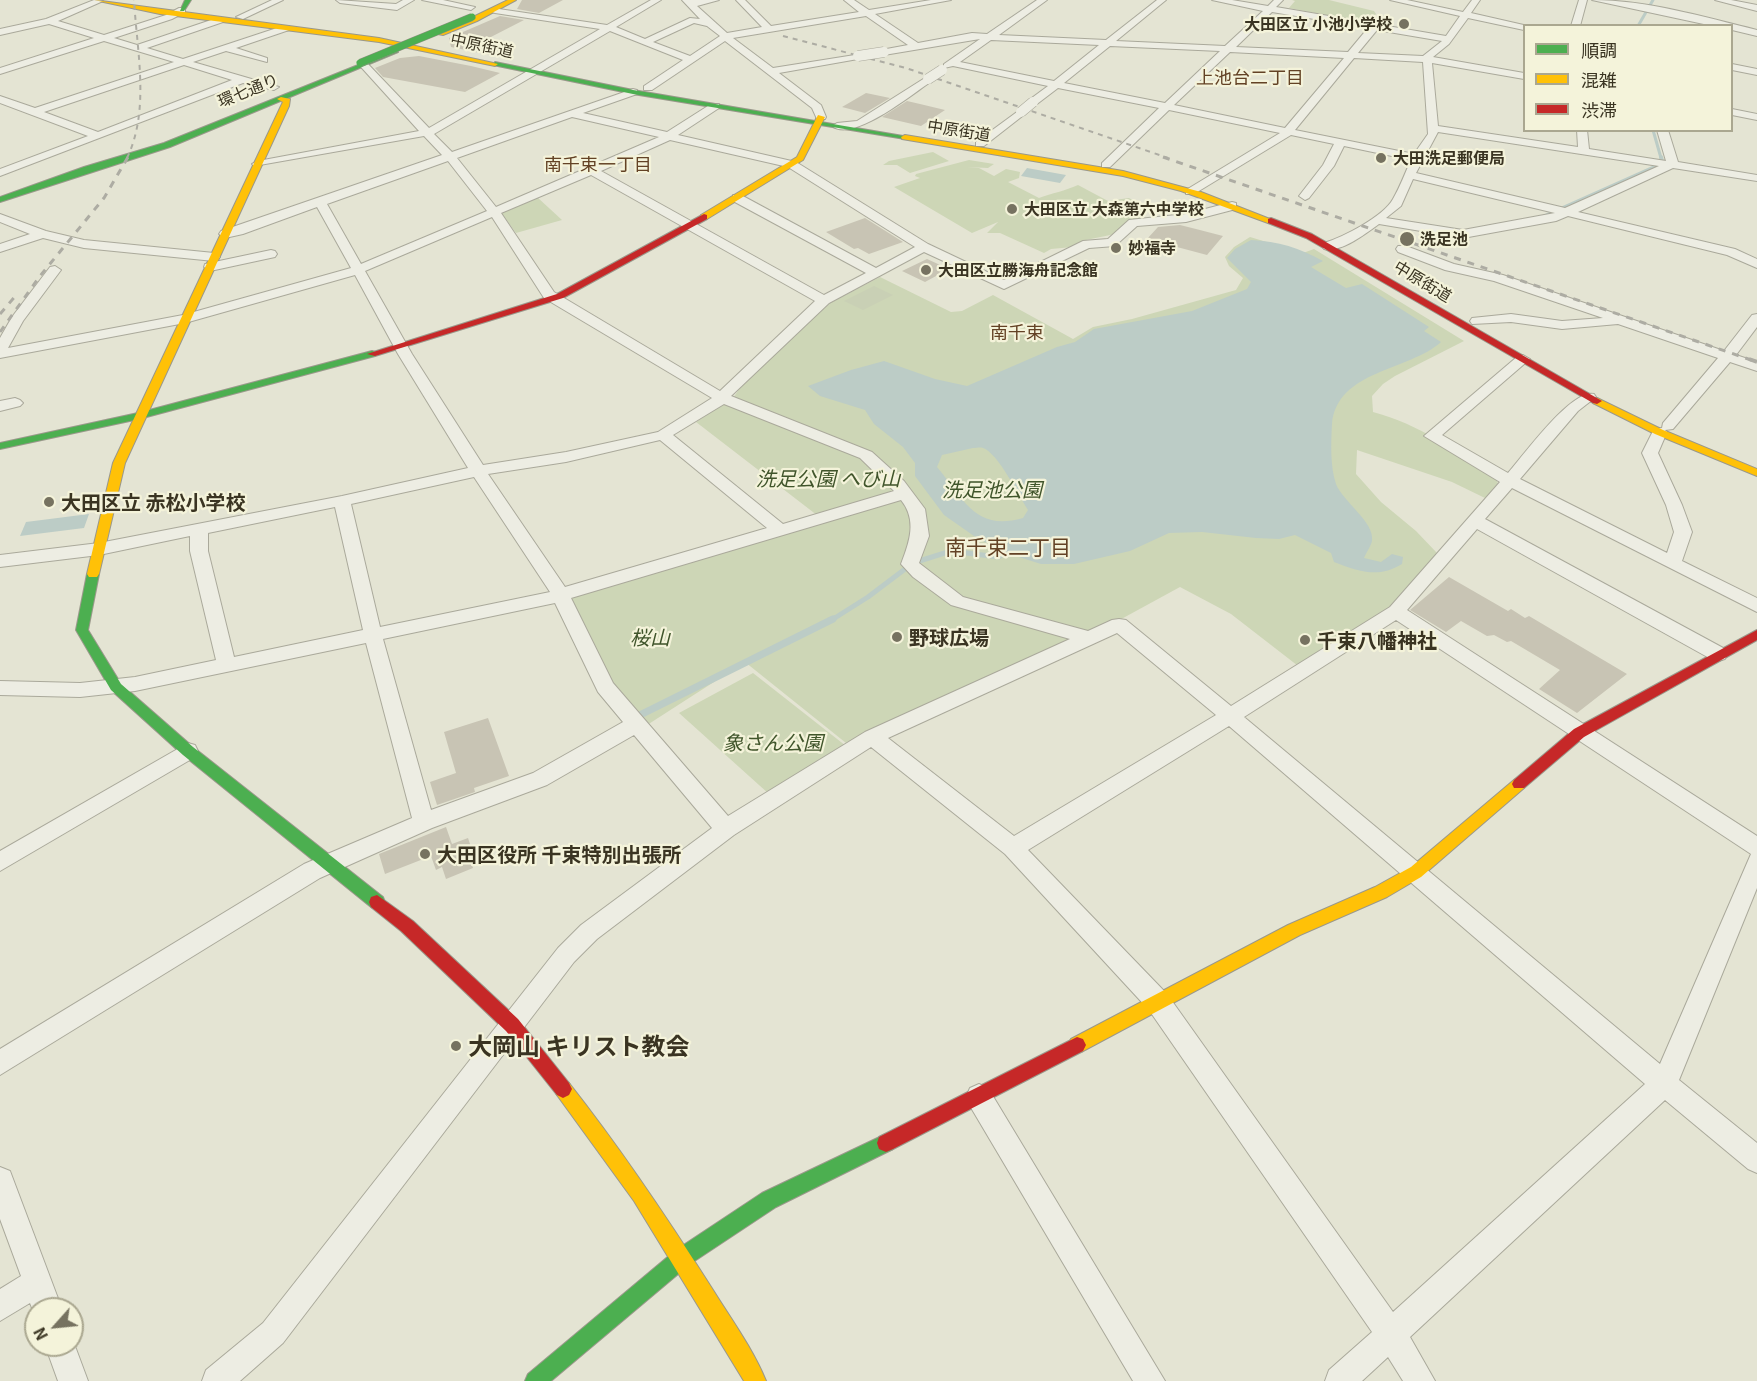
<!DOCTYPE html>
<meta charset="utf-8">
<style>
body{margin:0}
#map{position:relative;width:1757px;height:1381px;overflow:hidden;background:#e4e4d3;font-family:Georgia,"Noto Sans JP",serif}
canvas{display:block}
.legend{position:absolute;left:1523px;top:24px;width:210px;height:108px;box-sizing:border-box;background:#f4f3da;border:2px solid #aaa790;margin:0;padding:8px 10px;list-style:none;font-size:18px;color:#3a3422}
.legend li{display:flex;align-items:center;gap:12px;height:30px}
.legend b{width:30px;border:2px solid #aaa790}
.north{position:absolute;left:24px;top:1297px;width:60px;height:60px;box-sizing:border-box;background:#f4f3da;border:2px solid #aaa790;border-radius:50%;rotate:243deg;font-size:16px;font-weight:700;line-height:24px;text-align:center;color:#3a3422}
.north::after{content:'';display:block;margin:auto;width:21px;height:27px;background:#767260;clip-path:polygon(50% 0,100% 100%,50% 72%,0 100%)}
</style>
<div id="map">
<canvas width="1757" height="1381"></canvas>
<ul class="legend">
<li><b style="height:8px;background:#4caf50"></b>順調</li>
<li><b style="height:8px;background:#ffc107"></b>混雑</li>
<li><b style="height:8px;background:#c62828"></b>渋滞</li>
</ul>
<div class="north">N</div>
</div>
<script>
const ctx = document.querySelector('canvas').getContext('2d');
ctx.lineJoin = 'round';
function fillPath(path, color) { ctx.fillStyle = color; ctx.fill(path, 'evenodd'); }
function strokePath(path, color, width, dash) { ctx.strokeStyle = color; ctx.lineWidth = width; ctx.lineCap = dash ? 'butt' : 'round'; ctx.setLineDash(dash || []); ctx.stroke(path); }
function label(font, color, halo, rows, align = 'center') {
  ctx.font = font + ' Georgia,"Noto Sans JP",serif'; ctx.lineWidth = 4.5; ctx.setLineDash([]); ctx.textBaseline = 'middle'; ctx.strokeStyle = halo; ctx.fillStyle = color; for (const [text, x, y, turn = 0] of rows) {
    ctx.save(); ctx.translate(x, y); ctx.rotate((+turn || 0) * Math.PI / 180); ctx.textAlign = isNaN(turn) ? turn : align; if (halo) ctx.strokeText(text, 0, 0); ctx.fillText(text, 0, 0); ctx.restore();
  }
}
fillPath(new Path2D(`
 M 1292,0 L 1329,0 L 1374,11 L 1376,14 L 1370,20 L 1361,22 L 1289,8 L 1295,1 Z
 M 933,152 L 949,161 L 910,173 L 897,165 L 883,165 L 889,161 Z
 M 969,160 L 994,164 L 988,168 L 967,167 L 979,168 L 994,176 L 1006,169 L 1020,172 L 1019,178 L 1008,182 L 1039,198 C 1052,193 1065,191 1078,185 L 1108,201 L 1129,198 L 1148,209 L 1146,213 L 1136,217 L 1140,217 L 1139,221 L 1115,234 L 1086,240 L 1073,247 L 1051,249 L 1044,253 L 1000,233 L 987,233 L 998,222 L 972,233 L 894,187 L 920,178 L 915,176 L 916,174 Z
 M 537,197 L 562,220 L 516,233 L 501,213 Z
 M 1250,237 L 1303,253 L 1314,249 L 1464,341 L 1395,376 L 1383,384 L 1372,396 L 1373,412 C 1419,424 1456,451 1496,477 L 1498,484 L 1485,498 L 1452,482 L 1357,450 L 1356,474 L 1381,502 L 1416,531 L 1437,553 L 1382,616 L 1302,669 L 1231,614 L 1180,587 L 1114,623 L 852,744 L 849,741 L 846,743 L 745,662 L 644,727 L 608,685 L 568,596 L 822,519 L 696,422 L 733,398 L 758,362 L 780,348 L 830,303 L 880,277 L 951,312 L 962,311 L 993,295 L 1073,339 L 1093,327 L 1132,319 L 1236,290 L 1243,278 L 1229,266 L 1225,257 L 1234,247 Z
 M 753,673 L 846,746 L 769,794 L 679,713 Z`), '#cdd6b6');
fillPath(new Path2D(`
 M 874,286 L 893,295 L 863,310 L 844,301 Z`), '#c9d0b5');
fillPath(new Path2D(`
 M 1027,168 L 1066,175 L 1060,183 L 1021,176 Z
 M 1251,240 C 1278,241 1300,248 1323,261 L 1311,267 L 1346,288 L 1362,284 L 1429,327 L 1424,331 L 1441,342 C 1409,371 1337,370 1332,424 C 1331,443 1330,466 1336,484 C 1343,502 1375,522 1372,541 C 1371,546 1366,553 1364,558 L 1381,562 L 1392,554 L 1403,557 L 1402,564 C 1378,579 1358,571 1334,562 L 1331,553 L 1295,535 L 1279,539 L 1256,538 L 1202,532 L 1169,533 L 1130,551 L 1074,564 L 1041,564 L 1006,553 L 974,536 L 944,515 L 915,476 L 915,463 L 903,447 L 874,424 L 865,410 L 820,396 L 808,386 L 851,370 L 884,361 L 935,379 L 967,386 L 1057,347 L 1075,342 L 1094,329 L 1192,311 L 1247,289 L 1251,282 L 1227,258 L 1235,249 ZM 973,448 C 977,448 980,447 983,448 C 998,453 1019,496 1028,510 L 1023,518 C 975,532 964,499 937,467 L 942,455 Z
 M 89,514 L 84,528 L 20,536 L 26,522 Z`), '#bcccc6');
strokePath(new Path2D(`
 M 1638,26 L 1653,0
 M 1653,130 L 1661,158`), '#bcccc6', 3);
strokePath(new Path2D(`
 M 1545,216 L 1657,166 L 1662,161 L 1661,157`), '#bcccc6', 4);
strokePath(new Path2D(`
 M 830,621 L 868,597 L 913,563 L 951,551 L 998,557 L 1006,553`), '#bcccc6', 5);
strokePath(new Path2D(`
 M 638,716 L 833,619`), '#bcccc6', 7);
fillPath(new Path2D(`
 M 522,0 L 563,0 L 539,13 L 517,9 Z
 M 500,16 L 524,20 L 487,39 L 509,45 L 490,55 L 451,47 L 449,38 Z
 M 419,56 L 471,66 L 500,73 L 465,92 L 383,77 L 375,68 L 400,58 Z
 M 866,93 L 890,98 L 865,113 L 842,107 Z
 M 907,101 L 920,104 L 945,110 L 921,126 L 882,117 Z
 M 865,218 L 903,242 L 869,254 L 858,248 L 854,249 L 826,232 Z
 M 1180,225 L 1196,229 L 1223,236 L 1207,255 L 1147,239 L 1158,227 Z
 M 927,259 L 949,269 L 925,282 L 902,271 Z
 M 1449,577 L 1508,611 L 1511,609 L 1525,618 L 1529,616 L 1627,674 L 1577,713 L 1539,689 L 1560,670 L 1511,641 L 1507,642 L 1494,635 L 1487,636 L 1461,621 L 1446,632 L 1410,610 Z
 M 488,718 L 509,776 L 474,788 L 475,792 L 437,805 L 430,782 L 456,773 L 444,732 Z
 M 446,827 L 452,844 L 468,838 L 473,853 L 469,855 L 473,868 L 446,879 L 442,867 L 436,870 L 431,856 L 385,874 L 379,854 Z`), '#c8c4b4');
const street = new Path2D(`
 M 94,0 L 103,1 L 58,21 L 104,35 L 166,15 L 179,8 L 185,8 L 185,12 L 172,19 L 114,38 L 137,45 L 217,18 L 223,18 L 223,22 L 147,48 L 183,59 L 283,26 L 289,26 L 289,30 L 236,48 L 267,58 L 267,62 L 226,51 L 193,62 L 279,87 L 274,90 L 243,83 L 0,176 L 0,169 L 88,136 L 0,103 L 0,96 L 35,108 L 174,62 L 104,41 L 0,74 L 0,68 L 94,38 L 49,24 L 0,35 L 0,29 L 46,19 ZM 184,65 L 232,80 L 98,132 L 44,112 Z
 M 272,0 L 283,0 L 243,19 L 236,17 Z
 M 336,0 L 396,4 L 403,0 L 414,0 L 397,10 L 340,3 Z
 M 422,0 L 443,0 L 475,7 L 471,10 Z
 M 651,0 L 661,0 L 616,27 L 645,39 L 690,18 L 700,19 L 682,0 L 719,0 L 697,6 L 727,33 L 762,27 L 736,0 L 745,0 L 771,26 L 859,12 L 844,0 L 854,0 L 869,10 L 931,0 L 951,0 L 875,14 L 918,43 L 972,33 L 987,34 L 1037,0 L 1047,0 L 999,35 L 1106,40 L 1157,0 L 1166,0 L 1116,41 L 1225,46 L 1263,11 L 1212,0 L 1232,0 L 1268,6 L 1274,0 L 1283,0 L 1276,7 L 1446,36 L 1460,16 L 1390,0 L 1407,0 L 1463,12 L 1472,0 L 1480,0 L 1471,13 L 1528,26 L 1524,26 L 1524,30 L 1468,18 L 1449,44 L 1433,57 L 1524,73 L 1524,79 L 1432,63 L 1438,126 L 1578,147 L 1577,130 L 1587,130 L 1589,149 L 1666,161 L 1657,130 L 1668,130 L 1678,162 L 1757,175 L 1757,181 L 1673,168 L 1578,212 L 1735,249 L 1757,259 L 1757,268 L 1727,255 L 1568,216 L 1556,221 L 1463,238 L 1379,224 C 1366,233 1342,253 1324,249 L 1322,246 L 1324,243 C 1343,237 1383,217 1393,199 C 1400,187 1405,173 1411,160 L 1344,146 L 1334,166 L 1309,198 L 1305,200 L 1299,196 L 1323,165 L 1334,144 L 1291,135 L 1194,194 L 1186,194 L 1186,190 L 1280,133 L 1169,110 L 1110,167 L 1102,167 L 1102,163 L 1159,108 L 1058,88 L 1037,104 L 1029,104 L 1029,100 L 1048,86 L 953,66 L 944,68 L 944,64 L 980,39 L 884,55 L 881,54 L 881,50 L 908,45 L 866,16 L 733,38 L 773,68 L 861,54 L 861,58 L 858,59 L 779,73 L 821,105 L 826,117 L 825,119 L 817,119 L 812,108 L 725,41 L 652,90 L 644,90 L 644,86 L 683,60 L 610,31 L 434,134 L 452,152 L 633,89 L 637,90 L 637,94 L 583,113 L 667,132 L 711,104 L 719,104 L 719,108 L 678,135 L 796,162 L 928,244 L 1004,280 L 1083,241 L 1108,239 L 1129,220 L 1186,214 L 1232,202 L 1236,203 L 1236,209 L 1186,222 L 1137,226 L 1115,246 L 1089,248 L 1004,289 L 924,252 L 829,303 L 731,396 L 872,452 L 904,481 L 925,509 L 929,536 L 919,563 L 963,597 L 1088,631 L 1112,620 L 1119,619 L 1126,620 L 1231,706 L 1390,607 L 1500,482 L 1424,436 L 1518,356 L 1523,355 L 1530,359 L 1442,435 L 1508,473 C 1523,456 1572,388 1594,394 L 1596,397 L 1578,411 L 1520,479 L 1667,553 L 1674,532 L 1666,505 L 1642,453 L 1654,429 L 1662,428 L 1663,423 L 1718,358 L 1618,324 L 1562,329 L 1511,322 L 1472,324 L 1470,321 L 1472,318 L 1511,314 L 1562,321 L 1603,318 L 1494,281 L 1445,270 L 1398,252 L 1396,249 L 1398,246 L 1406,246 L 1454,264 L 1503,275 L 1724,351 L 1752,315 L 1757,314 L 1757,327 L 1736,355 L 1757,362 L 1757,371 L 1730,362 L 1673,429 L 1665,430 L 1667,432 L 1658,453 L 1682,505 L 1692,532 L 1682,561 L 1757,598 L 1757,612 L 1512,488 L 1485,519 L 1725,649 L 1727,654 L 1725,659 L 1718,661 L 1711,659 L 1477,529 L 1407,610 L 1757,836 L 1757,888 L 1679,1080 L 1757,1143 L 1757,1173 L 1748,1169 L 1665,1100 L 1410,1337 L 1435,1381 L 1403,1381 L 1388,1357 L 1362,1381 L 1325,1381 L 1329,1370 L 1372,1332 L 1149,1010 L 1005,854 L 871,747 L 734,835 L 597,939 L 574,962 L 283,1343 L 240,1381 L 202,1381 L 206,1370 L 263,1323 L 558,948 L 581,925 L 712,828 L 634,735 L 547,785 L 432,828 L 320,878 L 0,1075 L 0,1049 L 304,864 L 412,818 L 366,643 L 135,691 L 80,697 L 0,695 L 0,681 L 80,683 L 135,677 L 216,660 L 190,551 L 190,536 L 99,555 L 0,567 L 0,555 L 99,543 L 342,496 L 468,468 L 398,354 L 355,275 L 185,323 L 0,358 L 0,338 L 12,317 L 50,267 L 55,266 L 61,270 L 23,321 L 8,348 L 183,315 L 351,268 L 317,207 L 243,234 L 225,238 L 219,234 L 221,231 L 442,155 L 424,136 L 254,166 L 252,164 L 258,161 L 419,131 L 361,67 L 361,63 L 367,63 L 429,128 L 600,29 L 495,13 L 492,12 L 492,8 L 607,25 ZM 1272,12 L 1368,28 L 1348,52 L 1236,47 ZM 694,23 L 707,26 L 720,36 L 690,56 L 653,42 ZM 1377,30 L 1442,41 L 1423,56 L 1358,53 ZM 991,40 L 1099,45 L 1054,81 L 960,62 ZM 1110,46 L 1220,51 L 1165,103 L 1064,83 ZM 1230,52 L 1344,58 L 1285,128 L 1174,105 ZM 1354,58 L 1423,62 L 1428,134 L 1414,154 L 1295,130 ZM 572,117 L 659,137 L 496,207 L 457,158 ZM 1438,132 L 1659,166 L 1565,208 L 1416,173 ZM 670,140 L 788,167 L 915,247 L 876,268 L 741,195 L 733,195 L 733,201 L 866,273 L 824,295 L 601,171 ZM 448,161 L 487,211 L 361,264 L 327,204 ZM 591,175 L 815,301 L 720,391 L 554,292 L 501,213 ZM 1413,179 L 1555,213 L 1463,230 L 1386,218 L 1401,206 ZM 492,217 L 544,298 L 712,398 L 658,432 L 566,452 L 483,465 L 412,354 L 365,271 ZM 724,404 L 860,458 L 894,491 L 783,524 L 673,435 ZM 660,440 L 767,528 L 565,587 L 488,474 L 566,462 ZM 474,477 L 550,592 L 380,627 L 351,504 ZM 901,500 C 917,520 910,541 901,564 L 913,577 L 951,605 L 1070,639 L 865,732 L 728,816 L 613,683 L 571,598 ZM 335,507 L 363,630 L 234,657 L 208,551 L 208,533 ZM 555,603 L 598,692 L 623,722 L 533,773 L 431,810 L 383,639 ZM 1396,620 L 1751,854 L 1660,1064 L 1244,717 ZM 1117,633 L 1216,715 L 1014,836 L 888,738 ZM 1229,726 L 1645,1084 L 1393,1312 L 1167,994 L 1028,850 Z
 M 1579,0 L 1587,0 L 1580,26 L 1571,26 Z
 M 1592,0 C 1647,0 1704,17 1757,30 L 1757,36 L 1732,30 L 1732,26 L 1713,26 Z
 M 1715,0 L 1731,0 L 1757,5 L 1757,11 Z
 M 1732,64 L 1757,69 L 1757,75 L 1732,70 Z
 M 928,76 L 933,79 L 932,81 C 912,94 853,143 832,126 L 837,123 L 857,121 Z
 M 1021,109 L 1026,112 L 1025,114 L 984,146 L 976,146 L 976,142 Z
 M 1732,109 L 1757,114 L 1757,120 L 1732,115 Z
 M 0,214 L 46,231 L 84,240 L 214,253 L 220,257 L 214,261 L 84,248 L 43,238 L 0,252 L 0,244 L 30,234 L 0,222 Z
 M 271,250 L 275,251 L 277,254 L 275,257 L 210,271 L 204,267 L 205,264 Z
 M 15,398 L 20,400 L 23,403 L 20,406 L 0,411 L 0,401 Z
 M 188,743 L 195,745 L 198,751 L 195,757 L 0,871 L 0,851 Z
 M 979,1084 L 988,1088 L 1165,1381 L 1133,1381 L 970,1106 L 966,1097 L 970,1088 Z
 M 0,1167 L 10,1171 L 62,1309 L 36,1309 L 36,1318 L 30,1303 L 0,1321 L 0,1289 L 21,1276 L 0,1219 Z
 M 72,1338 L 88,1381 L 58,1381 L 45,1345 L 72,1345 Z`);
const fast = new Path2D(`
 M 185,0 L 191,0 L 184,11 L 180,11 Z
 M 393,51 L 398,52 L 170,147 L 0,202 L 0,197 L 84,167 L 164,143 Z
 M 495,62 L 633,90 L 909,137 L 905,139 L 633,94 L 493,65 Z
 M 372,351 L 375,352 L 375,356 L 139,419 L 0,449 L 0,443 L 138,413 Z
 M 93,570 L 99,574 L 88,630 L 121,684 L 193,747 L 383,897 L 385,902 L 383,907 L 377,909 L 371,907 L 183,755 L 111,690 L 76,630 L 87,574 Z
 M 886,1134 L 893,1137 L 895,1143 L 893,1149 L 776,1207 L 690,1264 L 551,1381 L 525,1381 L 528,1374 L 676,1250 L 762,1193 Z`);
const slow = new Path2D(`
 M 94,0 L 379,38 L 498,64 L 495,66 L 379,42 L 160,14 Z
 M 508,0 L 516,0 L 477,21 L 443,35 L 438,34 Z
 M 281,97 L 290,99 L 289,106 L 125,463 L 99,574 L 97,577 L 89,577 L 87,574 L 113,463 L 281,106 L 283,102 L 277,99 Z
 M 818,115 L 825,117 L 803,160 L 707,219 L 701,219 L 701,215 L 797,157 Z
 M 905,135 L 1123,171 L 1201,192 L 1275,221 L 1268,223 L 1181,191 L 1123,176 L 902,139 L 901,137 Z
 M 1597,398 L 1663,430 L 1757,469 L 1757,476 L 1655,434 L 1593,403 L 1593,399 Z
 M 1519,778 L 1524,780 L 1526,784 L 1524,788 L 1421,877 L 1387,897 L 1300,935 L 1083,1051 L 1077,1053 L 1071,1051 L 1068,1045 L 1071,1039 L 1288,925 L 1375,887 L 1411,867 L 1514,780 Z
 M 563,1080 L 569,1083 C 621,1149 668,1219 713,1290 C 731,1319 753,1349 766,1381 L 744,1381 L 634,1201 L 557,1095 L 554,1089 L 557,1083 Z`);
const jam = new Path2D(`
 M 704,214 L 707,215 L 707,219 L 563,298 L 375,356 L 367,354 L 557,294 Z
 M 1271,218 L 1312,234 L 1602,401 L 1597,404 L 1593,403 L 1306,238 L 1268,223 L 1268,219 Z
 M 1757,630 L 1757,640 L 1584,737 L 1524,788 L 1514,788 L 1512,784 L 1514,780 L 1574,729 Z
 M 377,895 L 413,921 L 518,1019 L 569,1083 L 572,1089 L 569,1095 L 563,1098 L 557,1095 L 506,1031 L 401,931 L 371,907 L 369,902 L 371,897 Z
 M 1077,1037 L 1083,1039 L 1086,1045 L 1083,1051 L 893,1149 L 886,1152 L 879,1149 L 877,1143 L 879,1137 Z`);
strokePath(street, '#aaa99b', 2);
strokePath(fast, '#9a988b', 2);
strokePath(slow, '#9a988b', 2);
strokePath(jam, '#9a988b', 2);
fillPath(street, '#edede3');
fillPath(fast, '#4caf50');
fillPath(slow, '#ffc107');
fillPath(jam, '#c62828');
strokePath(new Path2D(`
 M 783,36 L 906,68 L 1168,158
 M 127,158 C 150,110 137,52 134,0`), '#adaca3', 2, [5, 5]);
strokePath(new Path2D(`
 M 1163,157 L 1754,361
 M 0,314 L 18,293
 M 0,332 L 40,276 L 104,198 L 128,157`), '#adaca3', 3, [7, 7]);
strokePath(new Path2D(`
 M 1749,359 L 1757,362`), '#adaca3', 4, [9, 9]);
const streetBridge = new Path2D(`
 M 858,56 L 884,52
 M 928,79 L 942,70
 M 1021,112 L 1033,102`);
const fastBridge = new Path2D(`
 M 360,63 L 472,17`);
strokePath(streetBridge, '#aaa99b', 11, []);
strokePath(fastBridge, '#908e82', 8, []);
strokePath(streetBridge, '#edede3', 10);
strokePath(fastBridge, '#4caf50', 7);
for (const [x, y, r, color] of [
 [1404,24,6,"#767260"],
 [1381,158,6,"#767260"],
 [1012,209,6,"#767260"],
 [1407,239,8,"#767260"],
 [1116,248,6,"#767260"],
 [926,270,6,"#767260"],
 [49,502,6,"#767260"],
 [897,637,6,"#767260"],
 [1305,640,6,"#767260"],
 [425,854,6,"#767260"],
 [456,1046,6,"#767260"]
]) { const dot = new Path2D(); dot.arc(x, y, r, 0, 2 * Math.PI); ctx.fillStyle = color; ctx.fill(dot); strokePath(dot, '#f4f3da', 2); }
label('bold 16px', '#3a3422', '#f4f3da', [
 ["大田区立 小池小学校",1392,24,"right"],
 ["大田洗足郵便局",1393,158],
 ["大田区立 大森第六中学校",1024,209],
 ["洗足池",1420,239],
 ["妙福寺",1128,248],
 ["大田区立勝海舟記念館",938,270]
], 'left');
label('16px', '#3a3422', '#f4f3da', [
 ["中原街道",482,45,12],
 ["環七通り",248,90,-22],
 ["中原街道",959,130,9],
 ["中原街道",1423,281,31]
]);
label('18px', '#634225', '#f4f3da', [
 ["上池台二丁目",1250,77],
 ["南千束一丁目",598,164]
]);
label('18px', '#634225', '#f4f3da', [
 ["南千束",1017,332]
]);
label('italic 20px', '#40552b', '#f4f3da', [
 ["洗足公園 へび山",828,478],
 ["洗足池公園",992,489],
 ["桜山",650,637],
 ["象さん公園",773,742]
]);
label('bold 20px', '#3a3422', '#f4f3da', [
 ["大田区立 赤松小学校",61,502],
 ["野球広場",909,637],
 ["千束八幡神社",1317,640],
 ["大田区役所 千束特別出張所",437,854]
], 'left');
label('21px', '#634225', '#f4f3da', [
 ["南千束二丁目",1008,547]
]);
label('bold 24px', '#3a3422', '#f4f3da', [
 ["大岡山 キリスト教会",468,1046]
], 'left');
</script>
